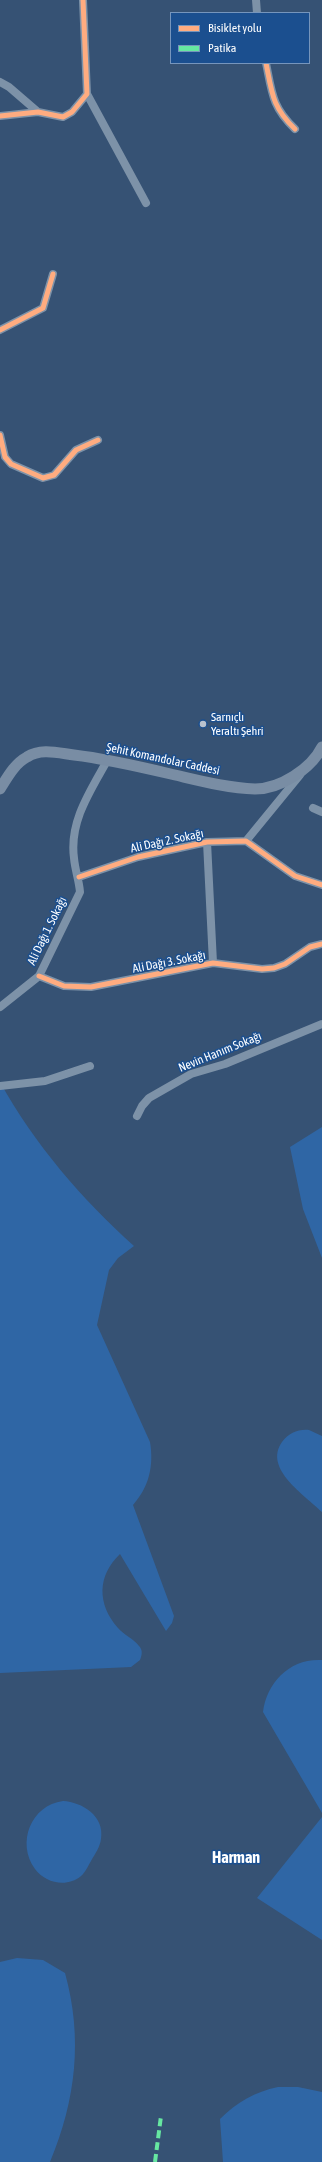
<!DOCTYPE html>
<meta charset="utf-8">
<style>
body{margin:0}
#map{position:relative;width:322px;height:2162px;overflow:hidden;background:#365274;font-family:"Asap Condensed",sans-serif}
canvas{display:block}
.legend{position:absolute;left:170px;top:12px;width:140px;height:52px;box-sizing:border-box;background:#1b4f8f;border:1px solid #7695bc;margin:0;padding:5px 7px;list-style:none;font-size:12px;color:#fff}
.legend li{display:flex;align-items:center;gap:8px;height:20px}
.legend b{width:20px;border:1px solid #7695bc}
</style>
<div id="map">
<canvas width="322" height="2162"></canvas>
<ul class="legend">
<li><b style="height:5px;background:#ffac80"></b>Bisiklet yolu</li>
<li><b style="height:5px;background:#66e7a1"></b>Patika</li>
</ul>
</div>
<script>
const ctx = document.querySelector('canvas').getContext('2d');
ctx.lineJoin = 'round';
function fillPath(path, color) { ctx.fillStyle = color; ctx.fill(path, 'evenodd'); }
function strokePath(path, color, width, dash) { ctx.strokeStyle = color; ctx.lineWidth = width; ctx.lineCap = dash ? 'butt' : 'round'; ctx.setLineDash(dash || []); ctx.stroke(path); }
function label(font, color, halo, rows, align = 'center') {
  ctx.font = font + ' "Asap Condensed",sans-serif'; ctx.lineWidth = 3; ctx.setLineDash([]); ctx.textBaseline = 'middle'; ctx.strokeStyle = halo; ctx.fillStyle = color; for (const [text, x, y, turn = 0] of rows) {
    ctx.save(); ctx.translate(x, y); ctx.rotate((+turn || 0) * Math.PI / 180); ctx.textAlign = isNaN(turn) ? turn : align; if (halo) ctx.strokeText(text, 0, 0); ctx.fillText(text, 0, 0); ctx.restore();
  }
}
fillPath(new Path2D(`
 M 0,1082 C 35,1145 81,1198 134,1246 L 118,1258 L 109,1270 L 97,1325 L 150,1442 C 154,1466 149,1487 133,1505 L 174,1616 L 172,1623 L 166,1631 L 120,1554 C 97,1576 97,1604 118,1628 C 124,1635 134,1639 139,1646 C 143,1650 142,1655 140,1660 L 131,1667 L 0,1673 Z
 M 322,1127 L 322,1258 L 303,1209 L 290,1147 Z
 M 309,1430 L 322,1436 L 322,1512 C 305,1495 263,1469 282,1442 C 289,1433 298,1429 309,1430 Z
 M 322,1660 L 322,1813 L 263,1712 C 267,1682 290,1658 322,1660 Z
 M 63,1801 C 82,1802 105,1816 101,1839 C 100,1847 95,1854 91,1861 C 88,1866 85,1873 81,1876 C 67,1888 45,1883 35,1869 C 16,1843 31,1805 63,1801 Z
 M 322,1817 L 322,1940 L 257,1898 Z
 M 17,1958 L 43,1960 L 65,1973 C 83,2038 76,2100 50,2162 L 0,2162 L 0,1962 Z
 M 278,2087 L 298,2087 L 322,2092 L 322,2162 L 223,2162 L 220,2119 C 237,2102 255,2092 278,2087 Z`), '#2f66a5');
strokePath(new Path2D(`
 M 256,0 L 257,13
 M 266,63 C 272,93 272,107 295,129
 M 0,82 L 9,87 L 38,112
 M 87,94 L 146,203
 M 0,116 L 38,112 L 63,117 L 72,112 L 87,94 L 83,0
 M 0,330 L 43,308 L 53,274
 M 0,435 L 5,457 L 11,464 L 43,478 L 54,475 L 76,450 L 98,440
 M 313,808 L 322,812
 M 246,841 L 300,775
 M 207,842 L 213,963
 M 79,877 L 138,857 L 207,842 L 246,841 L 295,876 L 322,885
 M 39,976 L 64,986 L 91,987 L 213,963 L 262,969 L 274,968 L 285,964 L 310,947 L 322,944
 M 0,1007 L 39,976 L 80,892 C 79,880 75,870 74,858 C 69,821 91,790 108,759
 M 0,1086 L 45,1081 L 90,1066
 M 137,1116 L 142,1106 L 149,1098 L 191,1074 L 225,1064 L 322,1024`), '#7d92a8', 8);
strokePath(new Path2D(`
 M 0,789 C 7,778 14,764 27,757 C 41,748 58,753 74,755 C 108,759 141,767 175,775 C 201,781 228,788 255,789 C 280,789 311,769 322,747`), '#798da4', 11);
strokePath(new Path2D(`
 M 155,2162 L 161,2116`), '#66e7a1', 4, [8, 4]);
strokePath(new Path2D(`
 M 266,63 C 272,93 272,107 295,129
 M 0,116 L 38,112 L 63,117 L 72,112 L 87,94 L 83,0
 M 0,330 L 43,308 L 53,274
 M 0,435 L 5,457 L 11,464 L 43,478 L 54,475 L 76,450 L 98,440
 M 79,877 L 138,857 L 207,842 L 246,841 L 295,876 L 322,885
 M 39,976 L 64,986 L 91,987 L 213,963 L 262,969 L 274,968 L 285,964 L 310,947 L 322,944`), '#ffac80', 5);
for (const [x, y, r, color] of [
 [203,724,4,"#b9c2ce"]
]) { const dot = new Path2D(); dot.arc(x, y, r, 0, 2 * Math.PI); ctx.fillStyle = color; ctx.fill(dot); strokePath(dot, '#1b4f8f', 1.5); }
label('12px', '#fff', '#1b4f8f', [
 ["Sarnıçlı",211,717],
 ["Yeraltı Şehri",211,731]
], 'left');
label('12px', '#fff', '#1b4f8f', [
 ["Şehit Komandolar Caddesi",163,759,12],
 ["Ali Dağı 2. Sokağı",167,841,-12],
 ["Ali Dağı 1. Sokağı",47,931,-64],
 ["Ali Dağı 3. Sokağı",169,962,-11],
 ["Nevin Hanım Sokağı",220,1052,-22]
]);
label('bold 16px', '#fff', '#1b4f8f', [
 ["Harman",236,1858]
]);
</script>
